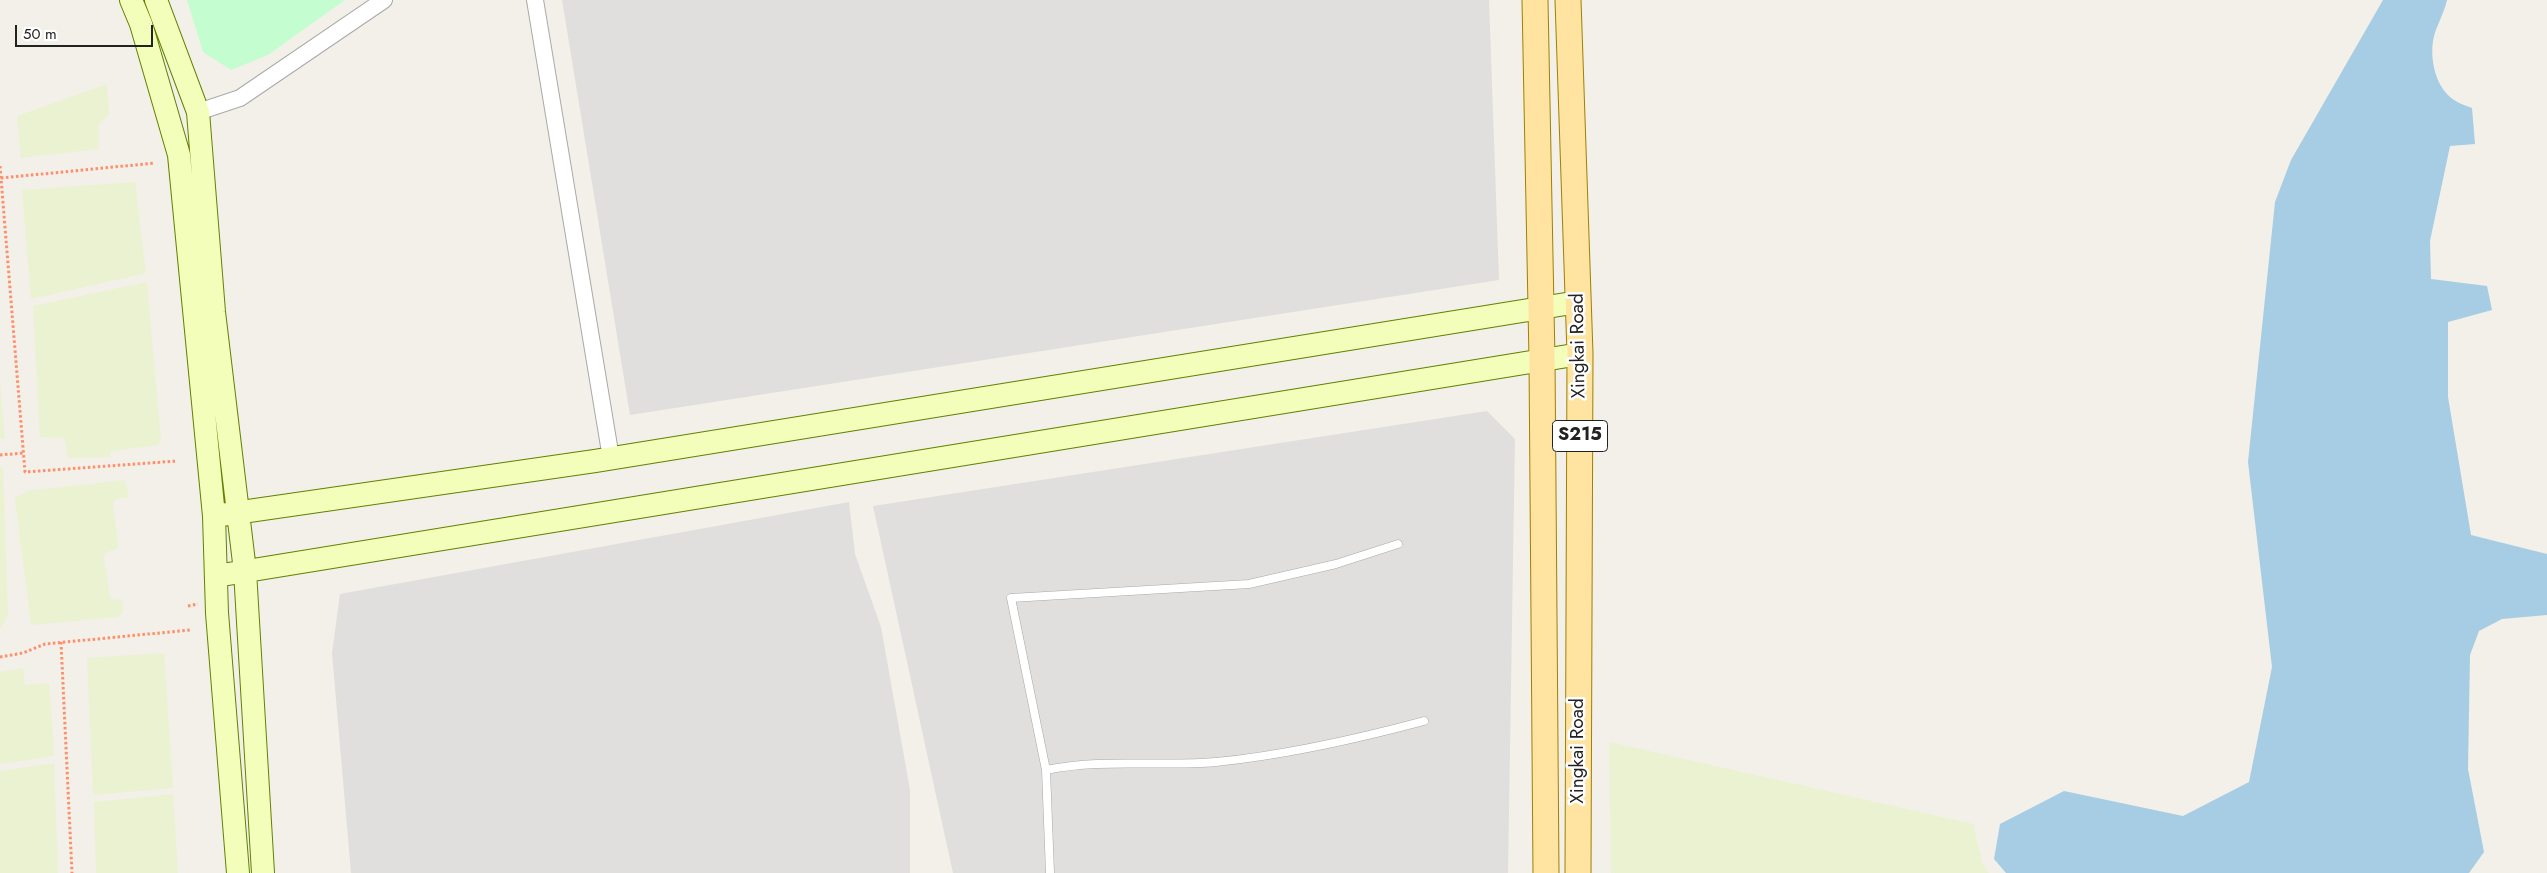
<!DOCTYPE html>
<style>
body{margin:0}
#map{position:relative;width:2547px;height:873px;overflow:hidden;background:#f2f0e8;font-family:Jost,sans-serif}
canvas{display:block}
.scale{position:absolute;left:15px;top:25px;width:138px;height:22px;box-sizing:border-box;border:2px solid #222;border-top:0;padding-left:6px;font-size:15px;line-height:18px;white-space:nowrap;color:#222;-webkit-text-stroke:4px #fff;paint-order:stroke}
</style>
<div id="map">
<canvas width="2547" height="873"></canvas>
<div class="scale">50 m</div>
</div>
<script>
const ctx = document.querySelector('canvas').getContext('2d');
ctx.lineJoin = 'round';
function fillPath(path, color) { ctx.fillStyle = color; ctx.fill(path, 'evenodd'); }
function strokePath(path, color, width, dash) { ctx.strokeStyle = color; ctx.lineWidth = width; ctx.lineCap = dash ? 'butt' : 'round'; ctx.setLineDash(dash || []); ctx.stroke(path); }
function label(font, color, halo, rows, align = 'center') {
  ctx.font = font + ' Jost,sans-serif'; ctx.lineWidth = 5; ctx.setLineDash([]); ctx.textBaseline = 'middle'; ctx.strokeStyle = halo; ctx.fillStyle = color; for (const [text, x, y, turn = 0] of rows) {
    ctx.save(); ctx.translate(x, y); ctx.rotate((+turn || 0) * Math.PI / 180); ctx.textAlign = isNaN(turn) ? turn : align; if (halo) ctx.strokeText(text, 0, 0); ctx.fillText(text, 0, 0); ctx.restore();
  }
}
fillPath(new Path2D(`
 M 562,0 L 1489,0 L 1499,280 L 630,415 Z
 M 1487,411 L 1515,439 L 1508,873 L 953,873 L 873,506 Z
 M 849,502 L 855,554 L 881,627 L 910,790 L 910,873 L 351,873 L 332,653 L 340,594 Z`), '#e0dfde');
fillPath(new Path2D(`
 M 107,84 L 109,115 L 98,125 L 99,149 L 21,158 L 17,116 Z
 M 135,182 L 146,273 L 31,299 L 22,190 Z
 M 147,282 L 161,441 L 158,445 L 111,451 L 110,457 L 68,458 L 64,438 L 40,437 L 33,306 Z
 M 0,382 L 5,439 L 0,439 Z
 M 0,468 L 3,468 L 8,616 L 0,629 Z
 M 125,480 L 129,497 L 114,500 L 113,507 L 119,548 L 105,553 L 104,559 L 110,596 L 113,600 L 122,599 L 123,612 L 118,617 L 31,625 L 15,498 L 27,491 Z
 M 164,653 L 173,788 L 93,795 L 87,658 Z
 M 23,668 L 25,685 L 49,683 L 54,756 L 0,764 L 0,672 Z
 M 1609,742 L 1973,824 L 1983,865 L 1989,873 L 1611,873 Z
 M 54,763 L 58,873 L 0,873 L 0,771 Z
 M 173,794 L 178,873 L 96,873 L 94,802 Z`), '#ebf2d2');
fillPath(new Path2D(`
 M 187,0 L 345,0 L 268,55 L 231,70 L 203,52 Z`), '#c4fed0');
fillPath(new Path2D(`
 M 2383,0 L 2447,0 C 2444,14 2435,28 2433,41 C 2430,61 2436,88 2454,100 C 2460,104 2467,106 2472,108 L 2475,144 L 2450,146 L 2430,241 L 2431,279 L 2487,286 L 2492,310 L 2448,322 L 2448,397 L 2471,535 L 2547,554 L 2547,615 L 2502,619 L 2479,631 L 2470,655 L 2468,769 L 2484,852 L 2469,873 L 2006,873 L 1994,859 L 2000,824 L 2064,791 L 2183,816 L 2249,782 L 2272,667 L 2248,462 L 2275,202 L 2291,160 Z`), '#a6cde3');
const lane = new Path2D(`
 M 1046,770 C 1102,758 1160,767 1216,762 C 1286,755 1357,739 1424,721
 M 1050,873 L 1046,770 L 1011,598 L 1249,584 L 1336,564 L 1398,544`);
const street = new Path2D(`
 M 535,0 L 611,458
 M 198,112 L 240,98 L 384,0`);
const secondary = new Path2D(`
 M 131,0 L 141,24 L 179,155 L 214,516 L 217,613 L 238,873
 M 156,0 L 198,112 L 214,312 L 245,571 L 263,873
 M 214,516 L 595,461 L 1578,302
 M 216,576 L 1580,354`);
const primary = new Path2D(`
 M 1535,0 L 1542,359 L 1546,873
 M 1568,0 L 1580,354 L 1578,873`);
strokePath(lane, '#a9a9a9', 9);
strokePath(street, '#a9a9a9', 18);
strokePath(secondary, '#628100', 24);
strokePath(primary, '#9f8000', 27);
strokePath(new Path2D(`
 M 0,166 L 25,472 L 177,461
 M 1,178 L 155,163
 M 0,455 L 23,453
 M 188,606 L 198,604
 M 61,642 L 72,873
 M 0,657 L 23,653 L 45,644 L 190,630`), '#ff8f6c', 3, [2.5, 2.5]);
strokePath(lane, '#fff', 8);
strokePath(street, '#fff', 16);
strokePath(secondary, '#f2feba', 22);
strokePath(primary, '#ffe3a0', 25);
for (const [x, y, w] of [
 [1580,436,55]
]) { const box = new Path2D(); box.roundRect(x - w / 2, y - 15.5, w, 31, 4); ctx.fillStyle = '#fff'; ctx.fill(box); strokePath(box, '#222', 1); }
label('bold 18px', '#222', null, [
 ["S215",1580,436]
]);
label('19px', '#222', '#fff', [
 ["Xingkai Road",1579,346,-91],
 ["Xingkai Road",1578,751,-90]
]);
</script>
